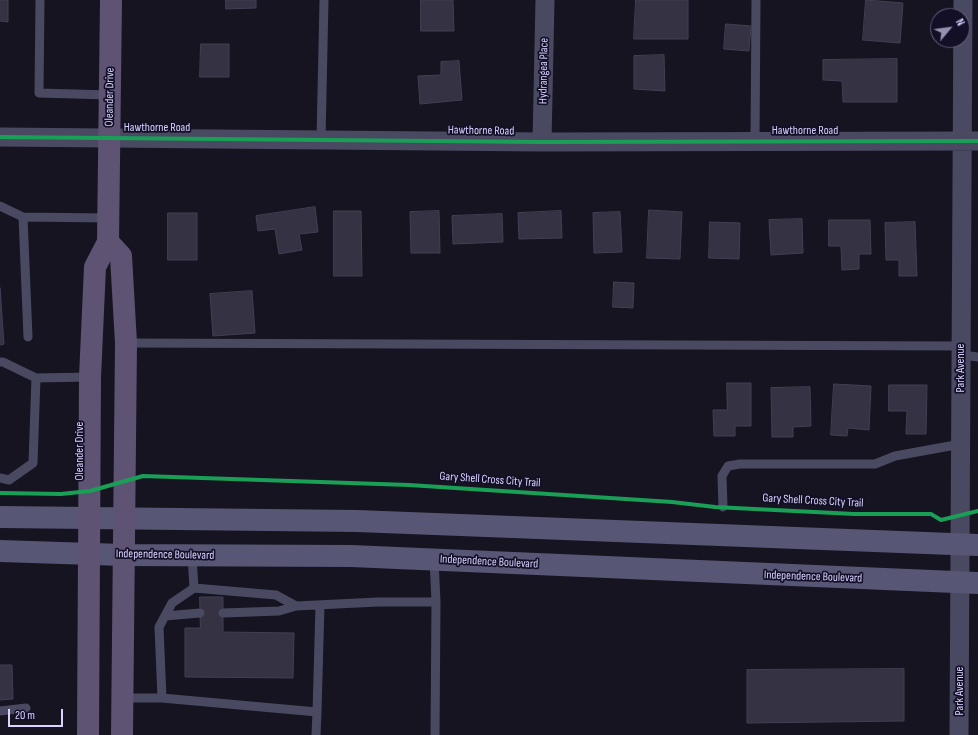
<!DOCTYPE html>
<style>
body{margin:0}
#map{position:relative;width:978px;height:735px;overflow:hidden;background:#161421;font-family:"Sofia Sans Condensed",sans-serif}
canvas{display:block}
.north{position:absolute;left:930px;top:8px;width:40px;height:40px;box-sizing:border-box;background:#130f26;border:1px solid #625e7d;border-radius:50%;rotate:61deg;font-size:11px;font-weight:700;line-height:16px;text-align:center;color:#d9d4ff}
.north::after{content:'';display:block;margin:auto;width:14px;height:18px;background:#9591b1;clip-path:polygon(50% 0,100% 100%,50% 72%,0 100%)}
.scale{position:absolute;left:8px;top:709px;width:55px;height:18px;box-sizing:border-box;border:2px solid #d9d4ff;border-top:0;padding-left:5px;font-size:12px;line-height:14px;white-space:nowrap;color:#d9d4ff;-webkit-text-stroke:3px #130f26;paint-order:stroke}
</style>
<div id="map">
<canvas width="978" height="735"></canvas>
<div class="north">N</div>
<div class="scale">20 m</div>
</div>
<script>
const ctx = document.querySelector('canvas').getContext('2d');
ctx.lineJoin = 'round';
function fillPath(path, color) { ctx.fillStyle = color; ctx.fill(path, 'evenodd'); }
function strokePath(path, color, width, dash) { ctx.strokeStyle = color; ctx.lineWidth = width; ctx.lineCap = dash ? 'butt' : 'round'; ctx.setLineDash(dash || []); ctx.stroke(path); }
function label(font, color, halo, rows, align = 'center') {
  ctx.font = font + ' "Sofia Sans Condensed",sans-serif'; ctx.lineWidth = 3.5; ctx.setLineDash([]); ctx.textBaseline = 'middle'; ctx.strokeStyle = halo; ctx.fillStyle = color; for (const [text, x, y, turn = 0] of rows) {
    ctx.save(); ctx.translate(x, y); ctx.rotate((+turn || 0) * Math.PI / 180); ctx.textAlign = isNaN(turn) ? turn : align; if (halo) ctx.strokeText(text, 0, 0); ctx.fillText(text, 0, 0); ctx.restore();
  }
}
const building = new Path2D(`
 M 0,0 L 8,0 L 8,22 L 0,21 Z
 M 226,0 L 256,0 L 256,8 L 226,9 Z
 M 421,0 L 453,0 L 454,31 L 421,31 Z
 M 636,0 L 688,0 L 688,39 L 634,39 Z
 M 866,0 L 903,3 L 900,43 L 863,40 Z
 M 726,24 L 751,26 L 749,51 L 724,49 Z
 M 201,44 L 229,44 L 229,77 L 200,77 Z
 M 664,55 L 665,91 L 634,89 L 634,56 Z
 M 897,59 L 897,102 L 843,102 L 842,81 L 823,80 L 823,60 Z
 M 459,61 L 462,100 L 420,104 L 418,76 L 441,75 L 441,62 Z
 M 315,207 L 318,232 L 299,234 L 302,250 L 279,254 L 275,229 L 258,231 L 256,216 Z
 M 649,210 L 682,212 L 680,259 L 647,258 Z
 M 334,211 L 361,211 L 362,276 L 334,276 Z
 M 439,211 L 440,253 L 411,253 L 410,212 Z
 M 561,211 L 562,238 L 519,239 L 518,213 Z
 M 620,212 L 622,252 L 594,253 L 593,213 Z
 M 168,213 L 197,213 L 197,260 L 168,260 Z
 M 502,214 L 503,242 L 453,244 L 452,216 Z
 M 802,219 L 803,253 L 771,255 L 769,220 Z
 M 829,220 L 870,220 L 871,254 L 859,254 L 859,269 L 842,270 L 841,246 L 829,246 Z
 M 710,222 L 740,223 L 739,259 L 709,258 Z
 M 915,222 L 917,276 L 899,276 L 899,260 L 886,260 L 885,223 Z
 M 614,282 L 634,283 L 633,308 L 613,307 Z
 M 0,288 L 4,344 L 0,345 Z
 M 252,291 L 255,333 L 213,336 L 210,294 Z
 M 727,383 L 751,383 L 751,426 L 735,426 L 735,436 L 714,436 L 713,410 L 727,410 Z
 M 834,384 L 871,386 L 869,430 L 848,428 L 847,436 L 831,435 Z
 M 889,385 L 927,385 L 926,434 L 906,434 L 907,411 L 889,411 Z
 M 810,387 L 811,426 L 793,427 L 793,437 L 772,437 L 771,388 Z
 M 200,597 L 223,597 L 223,632 L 294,633 L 293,678 L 185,677 L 185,628 L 200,628 Z
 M 0,665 L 12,665 L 13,699 L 0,700 Z
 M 904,669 L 904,721 L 747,723 L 747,670 Z`);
fillPath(building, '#343243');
strokePath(building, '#433f54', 1);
strokePath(new Path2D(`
 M 40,0 L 39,93 L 110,95
 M 321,140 L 324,0
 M 755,141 L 756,0
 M 0,206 L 23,217 L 108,218
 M 23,217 L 28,337
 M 126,343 L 961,346
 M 962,355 L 978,357
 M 0,362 L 3,362 L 36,378 L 90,377
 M 0,478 L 9,480 L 33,463 L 36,378
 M 723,507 L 722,476 L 728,466 L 740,464 L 875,464 L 895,456 L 961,444
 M 192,556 L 194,588
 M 434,560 L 436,602 L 435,735
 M 223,613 L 279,611 L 296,606 L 378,602 L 436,602
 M 165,616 L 200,613
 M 122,698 L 162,698 L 317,712 L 316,735
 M 162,698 L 159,627 L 172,603 L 194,588 L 276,595 L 296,606
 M 0,711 L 26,708
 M 317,712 L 320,605`), '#4a4962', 9);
strokePath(new Path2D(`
 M 0,137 L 542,142 L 978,141
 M 542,142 L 545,0
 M 959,735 L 963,0`), '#4a4962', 19);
strokePath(new Path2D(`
 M 0,517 L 357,521 L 978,545
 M 0,551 L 123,555 L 351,556 L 978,583`), '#575674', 22);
strokePath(new Path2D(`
 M 108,242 L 121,256 L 126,343 L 122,735
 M 88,735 L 90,377 L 95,267 L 108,242 L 111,0`), '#5e5373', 22);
strokePath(new Path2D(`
 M 0,137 L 542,142 L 978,141
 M 0,493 L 61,494 L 90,491 L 143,476 L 409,485 L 672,502 L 715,507 L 854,514 L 931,514 L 941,520 L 978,511`), '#1a9f57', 4);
label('12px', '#d9d4ff', '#130f26', [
 ["Hydrangea Place",544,71,-89],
 ["Oleander Drive",110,97,-89],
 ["Hawthorne Road",157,128],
 ["Hawthorne Road",481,131,1],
 ["Hawthorne Road",805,131],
 ["Park Avenue",961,368,-90],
 ["Oleander Drive",80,451,-90],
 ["Gary Shell Cross City Trail",490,480,4],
 ["Gary Shell Cross City Trail",813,501,3],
 ["Independence Boulevard",165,555,1],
 ["Independence Boulevard",489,562,3],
 ["Independence Boulevard",813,577,2],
 ["Park Avenue",960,691,-90]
]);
</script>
